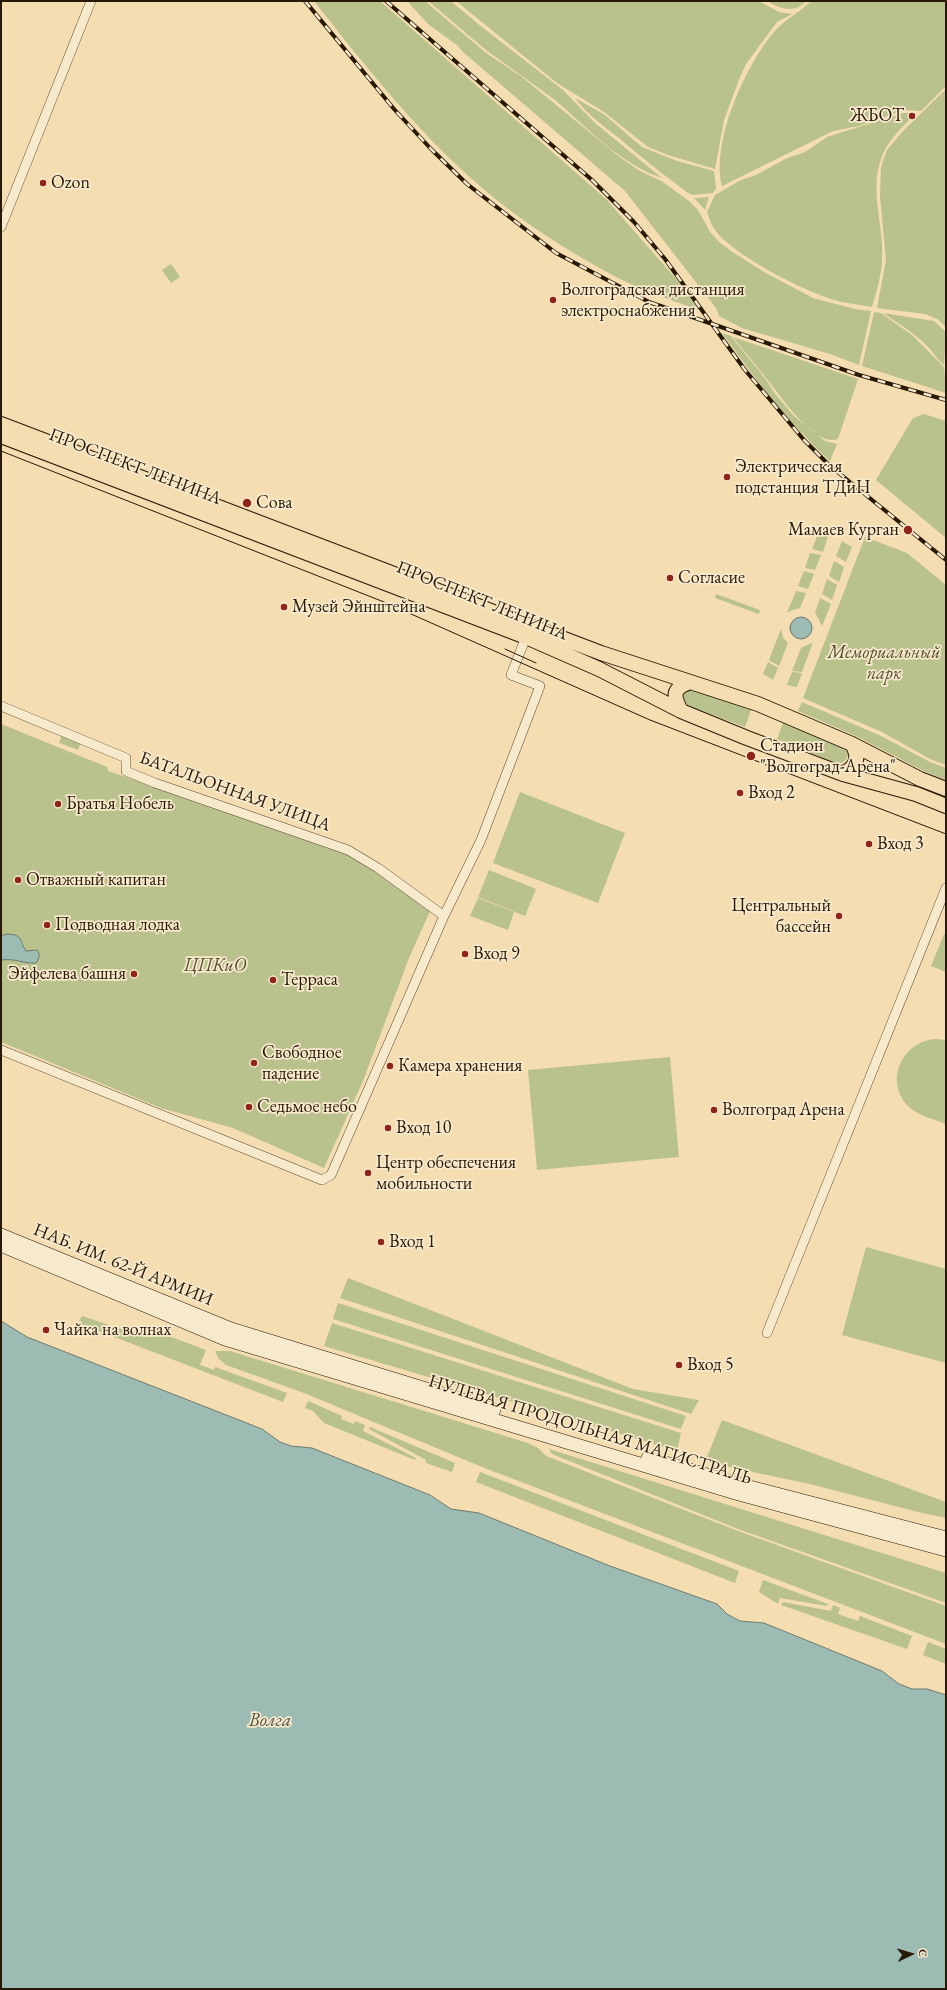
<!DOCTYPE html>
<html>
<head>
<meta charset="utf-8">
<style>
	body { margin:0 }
	#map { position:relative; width:947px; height:1990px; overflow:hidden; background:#f3ddb1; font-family:"EB Garamond",serif }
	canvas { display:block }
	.frame { position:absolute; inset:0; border:2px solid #281907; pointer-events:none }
	.north { position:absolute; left:891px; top:1934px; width:40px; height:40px; -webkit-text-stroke:3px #f7e9cc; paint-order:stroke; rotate:85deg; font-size:11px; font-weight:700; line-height:16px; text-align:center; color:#281907 }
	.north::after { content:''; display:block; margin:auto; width:14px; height:18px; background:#281907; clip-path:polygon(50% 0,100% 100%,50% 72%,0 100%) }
</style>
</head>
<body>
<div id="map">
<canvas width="947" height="1990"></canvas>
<div class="frame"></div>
<div class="north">С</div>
</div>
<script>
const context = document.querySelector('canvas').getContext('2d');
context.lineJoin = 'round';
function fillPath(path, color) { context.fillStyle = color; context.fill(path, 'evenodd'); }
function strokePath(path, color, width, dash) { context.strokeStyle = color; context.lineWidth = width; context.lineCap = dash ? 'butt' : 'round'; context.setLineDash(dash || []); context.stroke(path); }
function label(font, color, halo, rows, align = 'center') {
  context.font = font + ' "EB Garamond",serif'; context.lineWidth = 3.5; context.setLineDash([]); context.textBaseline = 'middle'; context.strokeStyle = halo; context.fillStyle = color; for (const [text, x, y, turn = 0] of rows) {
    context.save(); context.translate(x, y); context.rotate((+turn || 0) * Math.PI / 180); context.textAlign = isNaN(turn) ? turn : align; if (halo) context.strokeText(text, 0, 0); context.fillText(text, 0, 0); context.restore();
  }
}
const green = new Path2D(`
	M314,1H380L606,199L677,280L699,310C668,299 635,288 607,272C576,255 543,235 515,214C436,156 374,77 314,1Z
	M407,1H425L486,53L522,77L621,158L640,171L663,182L689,201L698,210L710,232L719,242L731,251L764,272L813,298L855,309L871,311L859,365L830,354L742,328L719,316L716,308L625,191L463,52L458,46L428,24Z
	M428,1H451L478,24L563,90L595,123L662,178C620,164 588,128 555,100C532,83 509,67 486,50C466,34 448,17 428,1Z
	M456,1H759L779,12L792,14L777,22L746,64L740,77L724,120L715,169L668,155L648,147L604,112L557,83Z
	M767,1H806C795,14 780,9 767,1Z
	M811,1H946V86L921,111L904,110L859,126L833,131L722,186C711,142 745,66 774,32C784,20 799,13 811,1Z
	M946,89V327L937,319L925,314L877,308L886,260L880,196L881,168L884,158L887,150L904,130Z
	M575,98L605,115L642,147L677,161L714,171L716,189L713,193L693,195L688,193C665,176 642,158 620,139C604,126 587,115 575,98Z
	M903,113H916C903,127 887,140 881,159C869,192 885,228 882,262C881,277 876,293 872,307C862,305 852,304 842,302C810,295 729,254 713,227C710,222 709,217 707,212L715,195L741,180L756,175L787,158L805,152L827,137Z
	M709,197L705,210L694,198Z
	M171,264L180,277L171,283L162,270Z
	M874,312L881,313L912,335L944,367L946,393L862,366Z
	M883,313L934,321L946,332L944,365C937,360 935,354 929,348C917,335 899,324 883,313Z
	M722,333L731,336L767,381L776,395L794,416L825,441L837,444L830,461C787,421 756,380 722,333Z
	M733,337L858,379L838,439C814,448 779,393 766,378C755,364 744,351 733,337Z
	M924,414L946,421V538L876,480L913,418Z
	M818,534L828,536L823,552L812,549Z
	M865,537L907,553L946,585V765L930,759L882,732L803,698Z
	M842,541L852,547L846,562L836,556Z
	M810,553L821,555L815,570L805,568Z
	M834,561L844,567L839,582L829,576Z
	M804,571L814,574L808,589L798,586Z
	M827,579L837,585L832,600L822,594Z
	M796,591L806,593L800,608L790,611L787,613Z
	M716,594L760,610L759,614L715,598Z
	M820,598L831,604L822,626L815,612Z
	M781,629L783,638L788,643L779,666L769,660Z
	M813,642L802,672L792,671L801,648Z
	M768,662L778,668L773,680L763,674Z
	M792,672L802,673L797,687L787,685Z
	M691,688L751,710L745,727L683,704L681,699L683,692Z
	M802,702L879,735L930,762L946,768V780L926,772L856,736L798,711Z
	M783,723L844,746L848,755C846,761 844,762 838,764L777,739Z
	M1,724L107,767L108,771L344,850L431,909L409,958L363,1081L324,1168L233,1128L161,1108L1,1042Z
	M62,735L81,742L78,750L59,743Z
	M520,792L625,833L598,903L493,863Z
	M489,870L536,889L525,916L478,897Z
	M478,898L514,912L508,930L470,916Z
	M944,934L946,935V972L931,966Z
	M934,1039L946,1040V1124C934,1119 919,1116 909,1107C884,1082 901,1043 934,1039Z
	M670,1057L679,1157L537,1170L528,1070Z
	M866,1247L946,1269V1363L842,1335Z
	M348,1278L633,1389L699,1400L691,1414L340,1298Z
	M338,1303L686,1416L681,1429L333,1319Z
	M82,1316L146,1337L166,1335L206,1350L200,1365L214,1370L215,1367L287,1393L283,1402L78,1323Z
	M332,1323L681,1433L677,1451L324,1346Z
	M215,1351H230L528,1443L538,1448L546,1456L738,1531L946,1606V1644L482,1467L304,1393L226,1365L219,1359Z
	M308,1401L342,1416L341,1419L354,1424L355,1421L365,1425L363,1431L416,1458L415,1460L324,1423L313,1411L305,1408Z
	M722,1420L946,1502V1518L918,1512L810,1484L705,1462Z
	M370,1427L455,1463L452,1472L426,1463V1460L369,1429Z
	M549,1449L946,1573V1603L738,1529L552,1454Z
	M480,1472L739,1571L735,1583L476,1482Z
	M763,1580L828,1604L827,1606L780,1598L778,1604L759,1592Z
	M783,1602L831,1611L833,1605L840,1608L838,1614L858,1621L860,1616L912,1636L907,1649L781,1605Z
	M928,1642L946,1649V1664L923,1655Z`);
const water = new Path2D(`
	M790 628a11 11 0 1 1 22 0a11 11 0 1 1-22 0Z
	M8,934C24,935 19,941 26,951L37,950C41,954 39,959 36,963C23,964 16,958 1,960V936Z
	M1,1321L27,1337L262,1429L280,1442L291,1446L312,1448L430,1495L451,1509L479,1513L610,1566L717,1604L727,1614L740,1621L764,1623L882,1671L899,1684L912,1689H927L946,1695V1989H1Z`);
const street = new Path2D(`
	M1,227L91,1
	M1,706L126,758V771L155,783L348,850L378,868L444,916
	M1,1050L322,1180L331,1175L444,916L481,840L540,686L511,675L526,637
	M767,1333L946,888`);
const secondary = new Path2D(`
	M1,1235L231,1329L494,1410
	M1,1245L225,1339L739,1494L946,1550
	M648,1458L738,1484L946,1538`);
const primary = new Path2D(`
	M1,424L601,653L758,704L852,744L920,779L946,789
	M1,436L526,637L599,669L681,711L747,738L843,774L916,794L946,806
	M681,711C673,695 672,689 690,682
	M843,774C857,766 860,758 852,744`);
const tram = new Path2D(`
	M1,451L384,602L650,720L946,834
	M505,649L536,663`);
const rail = new Path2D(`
	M305,1L394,109L431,149L467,184L556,253L649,302L859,375L946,400
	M386,1L592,180L634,222L665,259L745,370L804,440L829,465L946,560`);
const markers = [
	[912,116,4,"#8f2418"],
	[43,183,4,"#8f2418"],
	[553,300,4,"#8f2418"],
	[727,477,4,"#8f2418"],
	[247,503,5,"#8f2418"],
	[908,530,5,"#8f2418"],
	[670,578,4,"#8f2418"],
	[284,607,4,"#8f2418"],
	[751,756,5,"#8f2418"],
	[740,793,4,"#8f2418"],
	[58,804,4,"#8f2418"],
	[869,844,4,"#8f2418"],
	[18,880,4,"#8f2418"],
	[839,916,4,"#8f2418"],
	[47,925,4,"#8f2418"],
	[465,954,4,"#8f2418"],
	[134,974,4,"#8f2418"],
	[273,980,4,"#8f2418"],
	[254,1063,4,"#8f2418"],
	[390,1066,4,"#8f2418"],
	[249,1107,4,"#8f2418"],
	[714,1110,4,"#8f2418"],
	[388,1128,4,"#8f2418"],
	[368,1173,4,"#8f2418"],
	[381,1242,4,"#8f2418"],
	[46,1330,4,"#8f2418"],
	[679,1365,4,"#8f2418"]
];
const poiNames = [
	["ЖБОТ",904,116,"right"],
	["Ozon",51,183],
	["Волгоградская дистанция",561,290],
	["электроснабжения",561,311],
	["Электрическая",735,467],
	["подстанция ТДиН",735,488],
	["Сова",256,503],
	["Мамаев Курган",899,530,"right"],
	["Согласие",678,578],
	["Музей Эйнштейна",292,607],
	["Стадион",760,746],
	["\"Волгоград-Арена\"",760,767],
	["Вход 2",748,793],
	["Братья Нобель",66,804],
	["Вход 3",877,844],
	["Отважный капитан",26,880],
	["Центральный",831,906,"right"],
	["бассейн",831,927,"right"],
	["Подводная лодка",55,925],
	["Вход 9",473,954],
	["Эйфелева башня",126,974,"right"],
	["Терраса",281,980],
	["Свободное",262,1053],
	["падение",262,1074],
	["Камера хранения",398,1066],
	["Седьмое небо",257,1107],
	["Волгоград Арена",722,1110],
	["Вход 10",396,1128],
	["Центр обеспечения",376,1163],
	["мобильности",376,1184],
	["Вход 1",389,1242],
	["Чайка на волнах",54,1330],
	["Вход 5",687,1365]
];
const streetNames = [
	["ПРОСПЕКТ ЛЕНИНА",135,467,21],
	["ПРОСПЕКТ ЛЕНИНА",482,601,22],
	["БАТАЛЬОННАЯ УЛИЦА",235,792,20],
	["НАБ. ИМ. 62-Й АРМИИ",123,1265,22],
	["НУЛЕВАЯ ПРОДОЛЬНАЯ МАГИСТРАЛЬ",590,1430,17]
];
const parkNames = [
	["Мемориальный",884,653],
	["парк",884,674],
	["ЦПКиО",215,966]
];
const waterNames = [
	["Волга",270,1721]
];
fillPath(green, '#b9c18d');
fillPath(water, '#9cbbb2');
strokePath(water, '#6e7a6e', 1);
strokePath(street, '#5b4a32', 10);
strokePath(secondary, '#281907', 14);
strokePath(primary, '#281907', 16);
strokePath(street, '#f7e9cc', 9);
strokePath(secondary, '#f7e9cc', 13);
strokePath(primary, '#f3ddb1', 14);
strokePath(tram, '#281907', 1);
strokePath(rail, '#281907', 4);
strokePath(rail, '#f7e9cc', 2.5, [8]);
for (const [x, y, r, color] of markers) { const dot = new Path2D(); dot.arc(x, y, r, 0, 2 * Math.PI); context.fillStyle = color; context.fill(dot); strokePath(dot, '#f7e9cc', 1.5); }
label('18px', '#281907', '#f7e9cc', poiNames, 'left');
label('18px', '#281907', '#f7e9cc', streetNames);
label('italic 18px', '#544b2f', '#f7e9cc', parkNames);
label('italic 19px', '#515243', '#f7e9cc', waterNames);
</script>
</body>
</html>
